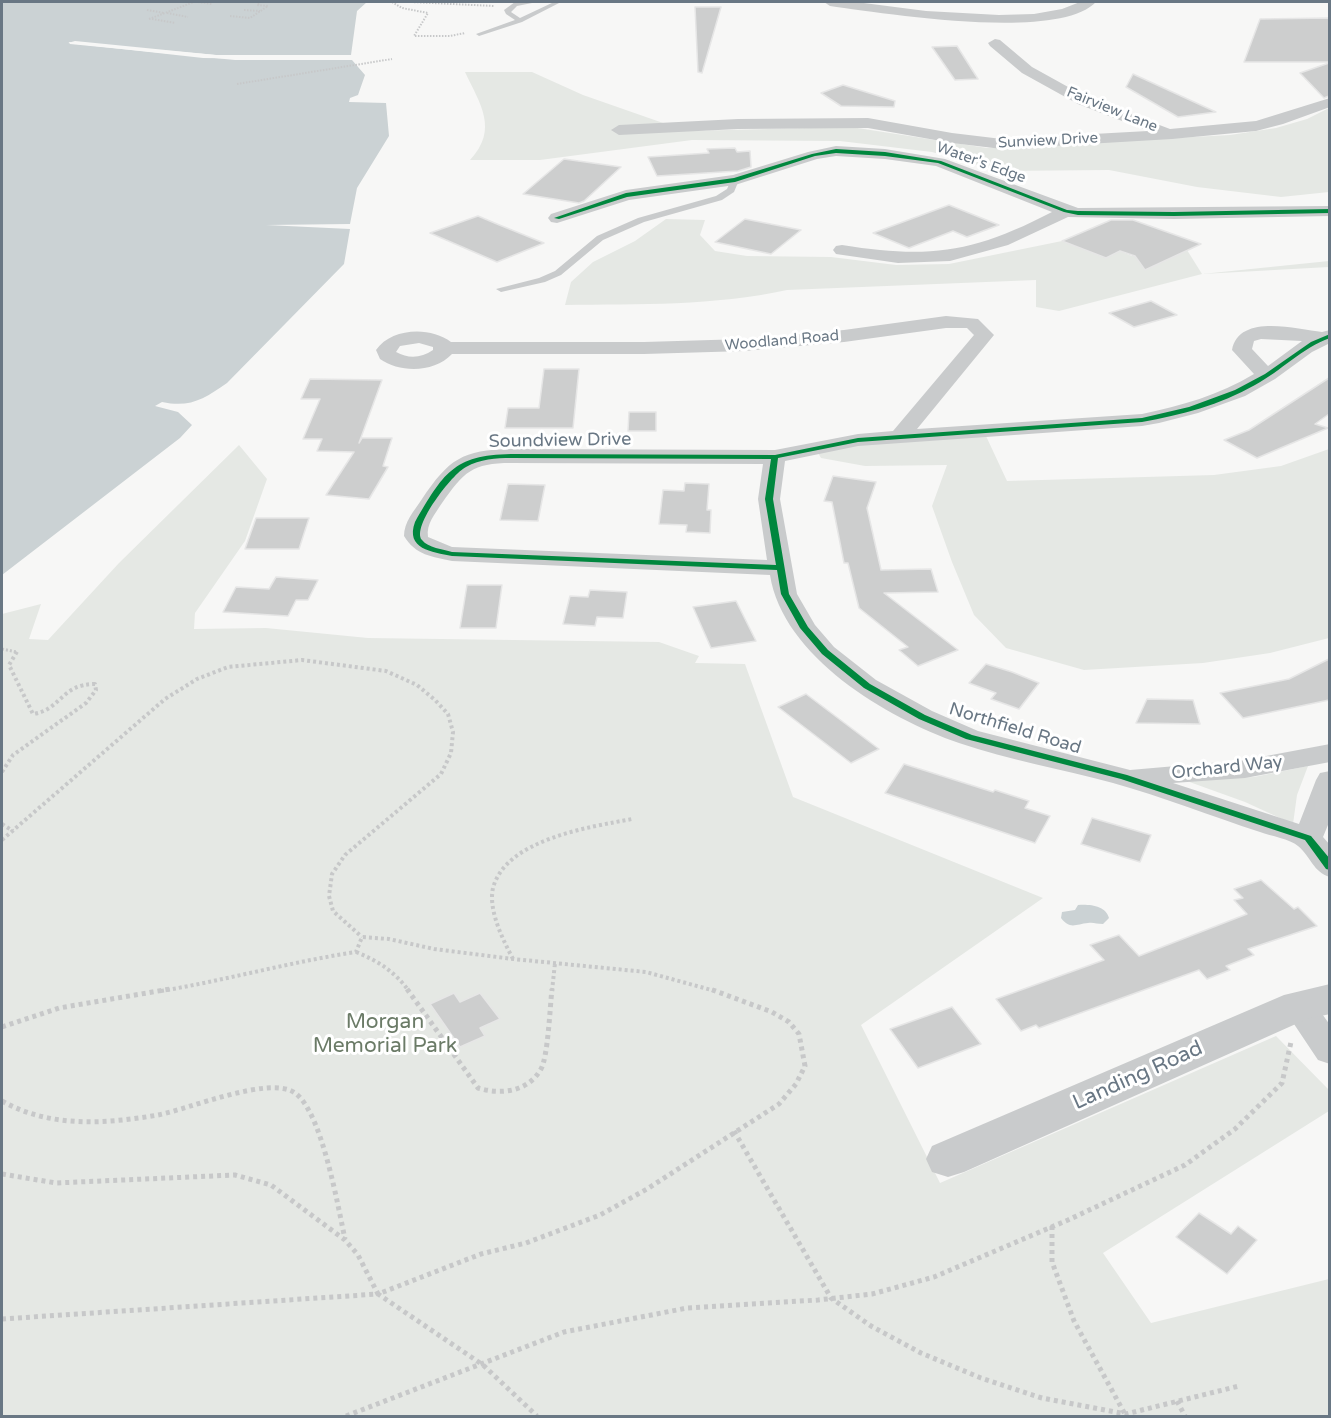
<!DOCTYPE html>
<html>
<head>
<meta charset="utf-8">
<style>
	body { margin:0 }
	#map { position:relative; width:1331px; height:1418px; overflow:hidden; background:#f7f7f6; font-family:"Varela Round",sans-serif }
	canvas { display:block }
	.frame { position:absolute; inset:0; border:3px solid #697784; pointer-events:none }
</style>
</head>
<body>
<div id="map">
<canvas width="1331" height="1418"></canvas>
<div class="frame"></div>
</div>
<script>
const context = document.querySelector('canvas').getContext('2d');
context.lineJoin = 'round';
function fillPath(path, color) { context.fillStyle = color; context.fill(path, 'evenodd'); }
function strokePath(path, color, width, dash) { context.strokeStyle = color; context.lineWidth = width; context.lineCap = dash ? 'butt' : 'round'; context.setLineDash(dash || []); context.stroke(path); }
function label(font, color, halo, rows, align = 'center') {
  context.font = font + ' "Varela Round",sans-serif'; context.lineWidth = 6; context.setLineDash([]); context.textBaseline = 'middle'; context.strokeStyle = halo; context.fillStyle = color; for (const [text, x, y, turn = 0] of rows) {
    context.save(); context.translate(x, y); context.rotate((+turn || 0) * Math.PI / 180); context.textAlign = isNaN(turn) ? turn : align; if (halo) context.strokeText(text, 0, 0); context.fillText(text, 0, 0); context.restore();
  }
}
const green = new Path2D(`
	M465,72H532L583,95L686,131L851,127L987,148L1230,135L1276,128L1307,119L1329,108V192L1281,197L1197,187L1109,170L999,171L932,152L840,141L692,140L540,160H470C499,129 480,104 465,72Z
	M666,219L705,220L700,235L715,251L747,256L831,257L896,265L949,264L1062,241L1106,258L1120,251L1132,256L1146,249L1171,258L1187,250L1202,274L1329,261V267L1202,274L1059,311L1036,307V280L787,290C714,306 639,304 565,305L571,282L593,262L635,241Z
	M986,436L1007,481L1214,475L1281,466L1329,449V638L1270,653L1203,663L1084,670L1006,648L974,615L952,562L932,506L947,465L865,466L821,458L817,451L839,446Z
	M239,445L267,479L245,541L195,613L194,629L266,628L368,638L659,642L699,656L695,663L745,664L793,797L1043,898L861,1025L940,1183L1276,1036L1329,1090V1111L1103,1253L1151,1323L1329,1279V1416H2V614L41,604L29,639L48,640L119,563Z
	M1308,766L1297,795L1293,824L1245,802L1184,780L1254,777Z`);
const water = new Path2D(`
	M2,2H367L357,11L351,55H216L69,42L70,44L235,60H352L365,75L358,95L350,98L349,102L386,103L389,136L357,188L350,224L266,225L350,229L344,264L227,383C204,399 190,408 162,402L155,406L178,412L192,425L180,438L2,575Z
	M1078,905C1090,904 1106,906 1109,918L1103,924C1097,924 1093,922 1088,923C1076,924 1070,930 1061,918L1062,912L1075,910Z`);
const pier = new Path2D(`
	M75,41L216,55H354L353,57L356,60L203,58L68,43Z`);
const building = new Path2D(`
	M695,7H721L702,73L698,72Z
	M1329,18V62H1244L1260,19Z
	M957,46L978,79L955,80L932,47Z
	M1329,63V96L1324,98L1300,73Z
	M1133,74L1216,112L1178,117L1126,87Z
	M843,85L895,101L894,107L841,106L821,93Z
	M735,148L737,152L750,151L751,167L738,171L657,176L648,157L709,153L707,149Z
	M564,159L621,167L584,201L579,203L523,194Z
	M949,205L999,225L967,237L953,231L909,248L873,233Z
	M478,216L497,224L544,243L497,262L430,233Z
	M745,219L801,230L771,254L715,242Z
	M1111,220H1133L1201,244L1145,270L1135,256L1120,251L1106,258L1062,241Z
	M1151,301L1177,315L1134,327L1109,313Z
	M544,369H579L573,428H505L508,408H539Z
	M1329,378V414L1315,424L1328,428L1257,458L1224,440L1249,430Z
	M310,379L382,380L359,443L362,438H392L383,466L388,467L369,499L326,495L354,452L317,451L322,439H303L320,399H301Z
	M629,412H656V431H628Z
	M833,476L876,482L867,508L881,570L931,569L938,592L884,593L958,650L918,666L899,650L908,647L859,608L848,563H844L832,502L824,501Z
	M685,483L709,484L707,510H711L710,533L686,532L687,525L659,524L663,490L684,491Z
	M508,484L545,485L538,521L500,520Z
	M256,518H309L299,549H245Z
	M276,577L318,580L308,600H296L288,616L223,612L236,587L269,589Z
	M467,585H502L496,628H460Z
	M590,590L627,592L623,618L597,617L595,626L563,624L570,596L588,597Z
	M736,601L756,641L711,648L693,607Z
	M1329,659V700L1243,718L1220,693L1289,679Z
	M986,664L1012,672L1039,683L1019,709L991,699L996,693L969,683Z
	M806,694L879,749L851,763L778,707Z
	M1147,699L1193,700L1200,724L1136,723Z
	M904,764L993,792L995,790L1029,801L1025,808L1050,816L1035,843L885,793Z
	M1092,818L1151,835L1140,862L1081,844Z
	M1261,880L1294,909L1298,907L1317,926L1248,949L1254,955L1226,966L1230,970L1207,979L1199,970L1039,1028L1036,1025L1021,1031L996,999L1104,960L1090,945L1119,935L1139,956L1247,914L1234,900L1243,898L1234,889Z
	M454,993L460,1002L480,993L500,1019L480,1028L485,1036L460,1047L430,1004Z
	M952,1007L981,1044L918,1068L890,1029Z
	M1199,1213L1231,1234L1238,1226L1257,1240L1227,1274L1176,1237Z`);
const pathFar3 = new Path2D(`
	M198,2L212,4
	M392,2L402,8L428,13L414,36H450L465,33
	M411,2L494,6
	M147,10L164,13
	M244,10L260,11
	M167,13L188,17
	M230,16L250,18L268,6L257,5L261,2
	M149,19L194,2
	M152,19L175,23
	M237,84L392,59`);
const pathFar2 = new Path2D(`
	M2,649L17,652`);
const pathFar1 = new Path2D(`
	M2,772L13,755L86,703L96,690L95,684C61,684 61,710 33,714L9,665L18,650
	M2,824L13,831
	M2,840L165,699L197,679L228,667L302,660L386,671L417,685L435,700L448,714L453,732L451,753L441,774L345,855L332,874L329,896L333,911L362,937
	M356,952C378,961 394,971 409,991
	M513,959C503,940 488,910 493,888C506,839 590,827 632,819
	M161,991C227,980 290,962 356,952L362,937L389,939L434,949L513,959L646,972L715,991
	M552,991L555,963`);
const path = new Path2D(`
	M407,989L478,1088C501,1095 528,1092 541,1069C548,1057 550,1006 552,989
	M2,1027L59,1008L170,989
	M2,1101C50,1128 105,1124 158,1115C189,1109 270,1075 295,1093C322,1112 338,1207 345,1239
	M734,1131L831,1298L871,1326L921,1353L981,1378L1042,1398L1126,1414L1239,1386
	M2,1174L56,1183L235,1175L271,1185L345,1240L358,1255L378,1294L481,1254L526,1243L600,1215L647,1189L779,1104L796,1084L805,1066L799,1034L789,1022L772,1012L710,989
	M1052,1226V1262L1074,1321L1126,1416
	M2,1319L378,1294L483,1365L537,1416
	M1177,1401L1185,1416
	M346,1416L564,1332L687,1308L818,1300L872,1294L934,1277L1068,1220L1185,1165L1235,1129L1282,1083L1291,1042`);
const service = new Path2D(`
	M537,2L517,6L511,12L520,18L554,2H561L522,22L479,36L476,34L515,20L506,14L504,10L515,2Z
	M732,178L739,180L734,192L722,200L644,222L603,240L561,275L545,282L501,292L496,289L539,278L555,271L597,236L638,218L716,196L727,189Z`);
const minor = new Path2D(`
	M824,2H856L926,11L999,15L1034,14L1062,9L1080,2H1096C1058,42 883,13 830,6Z
	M995,39L1000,40L1032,67L1088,98L1170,129L1256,121L1330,98V107L1283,124L1256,131L1172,139L1002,149L952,143L868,128L738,129L619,135L611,130L619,125L738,119L868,118L952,133L1002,139L1148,131L1078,104L1022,73L990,46L988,43Z
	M836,146L885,149L945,159L1078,208L1330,206V216L1174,219L1068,217L1008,245L950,261L898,263L836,254L833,250L836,246L842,245C929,259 973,253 1052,212L936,166L885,159L836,156L817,159L735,185L629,200L557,223L551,222L548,218L551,214L626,190L733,175L808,152Z
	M946,316L978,319L994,335L917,429L1142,414C1181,406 1219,395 1254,374L1232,350C1239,313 1296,329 1322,332L1330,330V343L1312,352L1275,379L1245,396L1198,413L1159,423L1142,426L858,446L785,461L780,499L797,594L815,625L834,647L876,680L932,711L978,731L1130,770L1245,760L1330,744V762L1245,778L1173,783L1299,824L1316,780L1320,773L1330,771V820L1323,837L1330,845V877C1313,872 1311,857 1298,846C1290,839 1271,836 1260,832C1211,816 1163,797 1113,783C1062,769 1009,760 959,743C887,718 783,657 770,575L452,561C433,557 415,555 404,536C404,522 414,511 422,499C449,459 462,450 511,449L775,450L858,434L893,431L974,335L967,328H946L844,342L745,351L644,354H452C434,373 400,373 380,359L376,350C391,328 430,326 451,342H644L745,339L844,330ZM1261,339L1302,341L1268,366L1252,349L1254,341ZM419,343L433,347V350C421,358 409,359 396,352L400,346ZM511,463L763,464L758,499L767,560L452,547L428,537C426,524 435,514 442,503C464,472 472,463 511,463Z
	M1298,994L1310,997L1330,1025V1064L1318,1060L1282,1006L1286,997Z`);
const tertiary = new Path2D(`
	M1330,984V1014L1307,1019L964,1172L948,1177L932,1172L926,1159L932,1146L1284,995Z`);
const cycleway = new Path2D(`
	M836,149L885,152L941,161L1067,210L1078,211L1174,212L1330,209V213L1174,216L1078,215L1064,212L938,163L885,156L836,153L815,156L735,182L627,197L559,219L554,218L626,193L734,178L812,154Z
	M1330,334V338C1302,348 1281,371 1255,385C1220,405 1181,415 1142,422L858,442L778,458L773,499L789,594L808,627L828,650L870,684L925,715L972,735L1127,775L1311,836L1330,859V870L1326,869L1305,840L1121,779L966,739L919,719L864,688L822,654L800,628L781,594L777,570L452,556C432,552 405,549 415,522C443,474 453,455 511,454L775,455L858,438L1142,418L1189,407L1235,390L1265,374L1311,342ZM511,458L771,459L765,499L776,565L452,552C443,549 428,548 422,540C411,527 453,473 466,467C480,459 496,458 511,458Z`);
const farStreetnames = [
	["Fairview Lane",1112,110,22],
	["Sunview Drive",1048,141,-3],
	["Water's Edge",981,163,20],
	["Woodland Road",782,341,-5]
];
const streetNames = [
	["Soundview Drive",560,441,-1],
	["Northfield Road",1015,729,17],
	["Orchard Way",1227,768,-6]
];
const nearParknames = [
	["Morgan",385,1022],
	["Memorial Park",385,1046]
];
const nearStreetnames = [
	["Landing Road",1138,1076,-24]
];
fillPath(green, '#e5e8e4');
fillPath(water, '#cbd2d4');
fillPath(pier, '#f7f7f6');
fillPath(building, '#cdcece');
strokePath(building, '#e6e6e6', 1.5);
strokePath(pathFar3, '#c7c8c9', 2, [1.5, 1.5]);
strokePath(pathFar2, '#c7c8c9', 3, [2, 2]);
strokePath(pathFar1, '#c7c8c9', 4, [3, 3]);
strokePath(path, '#c7c8c9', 5, [4, 4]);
fillPath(service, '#c9cbcc');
fillPath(minor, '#c9cbcc');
fillPath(tertiary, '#c9cbcc');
fillPath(cycleway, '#00873e');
label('15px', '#697784', '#fff', farStreetnames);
label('18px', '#697784', '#fff', streetNames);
label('21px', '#6b7b67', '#fff', nearParknames);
label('21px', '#697784', '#fff', nearStreetnames);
</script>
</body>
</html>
